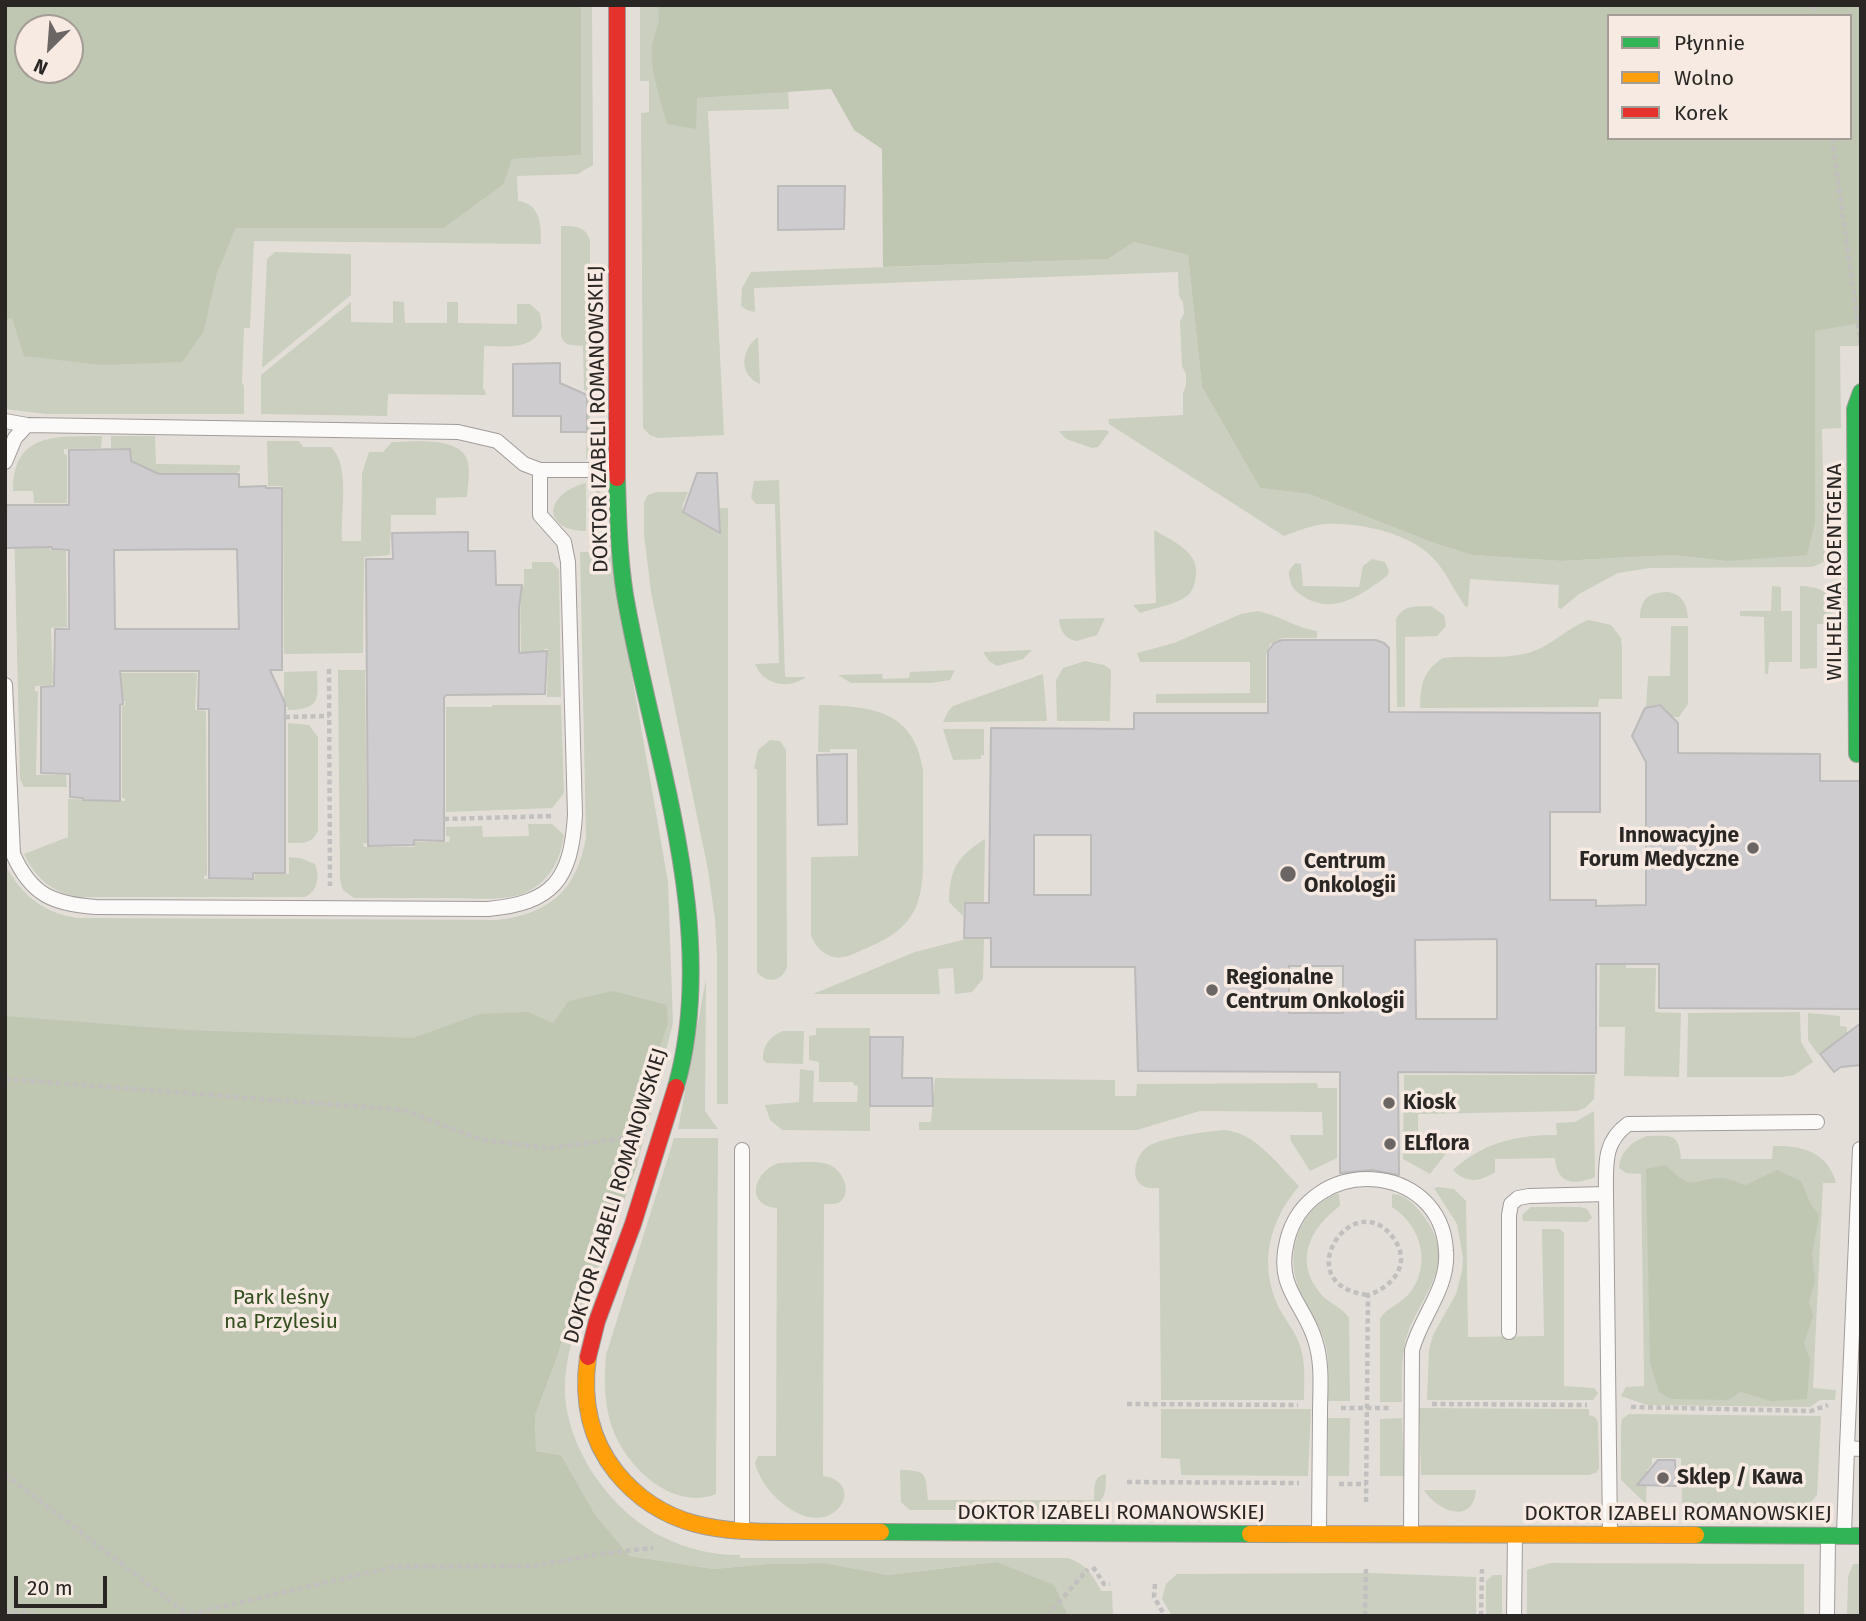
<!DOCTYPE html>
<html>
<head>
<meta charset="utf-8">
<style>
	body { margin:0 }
	#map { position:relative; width:1866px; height:1621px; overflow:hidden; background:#e4ded9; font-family:"Fira Sans",sans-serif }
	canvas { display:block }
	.frame { position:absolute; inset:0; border:7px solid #2a2623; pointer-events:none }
	.legend { position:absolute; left:1607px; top:14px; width:245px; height:126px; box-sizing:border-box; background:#f6eae2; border:2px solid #a49c96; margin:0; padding:9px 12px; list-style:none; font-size:21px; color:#2a2623 }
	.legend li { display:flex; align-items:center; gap:14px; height:35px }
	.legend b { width:35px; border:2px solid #a49c96 }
	.north { position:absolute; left:14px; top:14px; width:70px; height:70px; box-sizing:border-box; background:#f6eae2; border:2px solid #a49c96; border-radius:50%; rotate:205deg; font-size:19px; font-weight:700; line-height:28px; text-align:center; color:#2a2623 }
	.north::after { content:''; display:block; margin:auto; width:24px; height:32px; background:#6b6663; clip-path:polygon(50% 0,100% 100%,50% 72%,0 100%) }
	.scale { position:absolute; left:14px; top:1576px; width:93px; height:32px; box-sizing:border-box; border:4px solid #2a2623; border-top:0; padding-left:9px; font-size:21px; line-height:24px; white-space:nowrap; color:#2a2623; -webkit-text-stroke:5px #f6eae2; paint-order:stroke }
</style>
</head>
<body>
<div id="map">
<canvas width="1866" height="1621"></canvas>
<div class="frame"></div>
<ul class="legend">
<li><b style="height:9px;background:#30b455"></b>Płynnie</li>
<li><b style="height:9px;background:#ff9f0a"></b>Wolno</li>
<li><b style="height:9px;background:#e5322d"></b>Korek</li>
</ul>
<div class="north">N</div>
<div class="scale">20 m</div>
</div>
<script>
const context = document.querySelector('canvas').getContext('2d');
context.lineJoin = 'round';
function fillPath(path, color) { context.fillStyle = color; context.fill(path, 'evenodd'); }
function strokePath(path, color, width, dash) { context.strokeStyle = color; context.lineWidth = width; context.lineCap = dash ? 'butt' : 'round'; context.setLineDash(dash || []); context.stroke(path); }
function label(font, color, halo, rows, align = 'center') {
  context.font = font + ' "Fira Sans",sans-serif'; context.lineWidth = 7; context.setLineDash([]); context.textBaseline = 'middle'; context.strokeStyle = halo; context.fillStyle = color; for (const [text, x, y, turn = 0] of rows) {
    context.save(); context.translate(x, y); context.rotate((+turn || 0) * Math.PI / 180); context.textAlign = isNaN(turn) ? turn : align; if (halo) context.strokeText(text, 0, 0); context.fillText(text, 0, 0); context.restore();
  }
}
const green = new Path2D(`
	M581,5H592L593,165L578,174L517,176L518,201C541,204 541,225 541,244L254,241L250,328H244L242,384L244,385V414H46L5,409V320L12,318L204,331L217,274L236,228H444L503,185L511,159L581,155Z
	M640,5H657L661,17L652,49L696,98L788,91L789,109L708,111L724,435L658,438L650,435L643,428L641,113L649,112V81H640Z
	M561,226C575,226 586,226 590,241V458L586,459L588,391L584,390L583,346C574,345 564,347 561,336Z
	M1134,242L1188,255L1202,387L1260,488L1309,494L1431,542L1472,555L1561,561L1672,555L1726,561L1815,330L1861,323V346H1840L1841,428L1822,429L1824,520H1842C1842,541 1833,562 1811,567L1650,568L1618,573L1579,594L1561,609L1558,607L1559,585L1470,579L1468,607L1465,606C1453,589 1446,571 1432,557C1409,533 1358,522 1326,524C1312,525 1297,531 1284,536L1109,424L1108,419L1183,415V393L1186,385V374L1182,366L1180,321L1184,314L1183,302L1179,296L1178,272L754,288L755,312L747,310L741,306L742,288L751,272L1108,259Z
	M275,252L351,254V295L262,368L267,259Z
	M393,301L404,302L405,323H447V302H458V323L517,324V304H530L540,313L542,327C532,351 506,346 484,346L483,389L485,390L486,395L388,394L387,416L261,414V375L351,302V322L393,323Z
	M758,337L760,384C738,375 741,349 758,337Z
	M1106,430L1109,432L1098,447L1092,448L1066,439L1059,431Z
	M102,436L101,448L64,449V454L67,455V503H34L33,491H13C13,431 57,437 102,436Z
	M111,436H155L156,464L240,465V470L237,473L157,474L155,472L129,497L128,450L130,448H111Z
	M267,441H299L303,447H331C351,466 340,515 342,541H361L362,473L369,452H383L392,442C413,442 463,435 468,463C470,474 468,486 467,497L436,498V515H391L390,555L364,557L363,653L284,654L283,486H268Z
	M779,480L785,677H806C789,690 763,685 755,664L779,663L775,504H756L751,498L754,481Z
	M586,483V531C542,531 543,494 586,483Z
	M596,487L600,492L668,882L673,1023L637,1165L635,1148L656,1078L657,1056L668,1024L597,1057L5,1024V864C20,894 44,914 78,918L497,920C550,914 577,890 586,837L580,552H594L595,559H603L598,506H596Z
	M657,492H688L682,507L683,512L710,528L718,526L720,521V508H728V1104H717V956L715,919L708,870L651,592L644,534V502L648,495Z
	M14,524L50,545V550L66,551L67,627L51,628L53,683L51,685L35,686V691H38L36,775H66L67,787H24L20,779Z
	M1154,530C1174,542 1203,553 1195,581C1194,586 1192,592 1187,596C1175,605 1154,608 1140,613L1133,605L1156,603Z
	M1372,559L1385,562L1389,571L1387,576C1361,595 1333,617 1301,595C1292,589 1289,582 1289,571L1295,563L1301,564L1303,586L1359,587L1363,566Z
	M532,562H552L559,570L561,697H547L548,649H544V652H521L520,587L524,586V569H532Z
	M1772,586L1781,587V611H1792V662H1769L1768,674H1765L1764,617L1740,616V611H1771Z
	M1800,586C1827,586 1837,600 1843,624H1817V668L1800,669Z
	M1669,592C1683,595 1687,605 1688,618H1640C1640,598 1650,592 1669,592Z
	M1431,606L1444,615L1446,626L1437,636L1405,637V707H1397L1396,619C1404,604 1416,607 1431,606Z
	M1258,611C1279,615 1296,628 1317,631V638H1282L1270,644L1266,655V703H1156V694L1250,693V662H1140L1137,653L1174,643L1241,614Z
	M1105,618L1097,635L1077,641C1065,639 1060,631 1059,619Z
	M1589,620L1611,625L1621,638L1622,648V699H1599L1598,707L1420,708C1421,684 1422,672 1443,658C1472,654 1502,661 1531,652C1553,645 1568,627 1589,620Z
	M1671,626H1688V704L1679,717H1669L1666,709L1658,704L1646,707L1648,676H1670Z
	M1032,650L1023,659L997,666L989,661L983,652Z
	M1085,661L1104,665L1111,670L1110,721H1057L1056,680L1063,668Z
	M365,670L367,843H363L364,847H415V842H449L450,837L446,836V827L482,826L483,837L529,836L528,824H552L564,835C561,858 550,881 527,892C505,902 476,898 452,898C420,898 387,898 354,898L343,890L340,880L338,670Z
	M955,670L950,680L931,683H851L838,675L882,674L883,679L909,678L910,672Z
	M317,671C318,700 321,709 288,710V707H284V672Z
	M117,673H197L195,710L206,711L207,875L204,876V879L254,880L255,874H289V857L300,858L315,864C320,877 318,891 305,897H80C54,894 35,878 24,854L68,837V799L125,801V798H122V706L125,705V701H120Z
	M1043,674L1047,721L943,722L949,710L953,706Z
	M492,705H561L564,793L552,808L446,812V707H492Z
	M819,705C871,706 914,710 923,770C923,796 923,821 923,847C924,897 920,926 869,947C861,950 853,955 844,957C829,960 816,949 811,935V857L858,856L857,749H830V752H818Z
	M288,723L309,725L318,737V830C313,845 301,843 288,843Z
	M943,729H984V755H981V759L953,760Z
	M770,740L780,741L786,750L787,967C782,982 767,984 757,972V769H754L758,750Z
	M985,839L984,902H964L963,916L949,902C950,868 957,857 985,839Z
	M966,939H984L983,979L972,992L955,994L953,968L938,969L940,994H813L915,952Z
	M1600,941L1626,942V968H1656L1655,1012L1681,1013L1679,1077L1624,1076L1625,1027H1599Z
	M706,979L705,1111L718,1129H678Z
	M1800,1012L1801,1042L1813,1062L1794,1075L1783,1077H1687L1688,1013Z
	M1808,1013L1840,1016V1026L1847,1027V1039L1828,1047L1818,1054L1808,1040Z
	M816,1028H870V1131L782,1130L770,1120L765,1105L799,1102L800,1069L814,1071L813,1102H857L858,1086L854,1085L853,1082H819V1062L809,1060V1036L816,1035Z
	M783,1031H804L803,1064L767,1063L763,1060C762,1046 770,1036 783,1031Z
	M1404,1075H1595L1594,1099L1585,1108L1577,1111L1418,1114V1134H1441L1451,1141V1147L1430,1174L1403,1159Z
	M935,1078L1115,1080V1096H1136L1137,1084L1317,1083L1318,1088H1337V1158L1310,1171L1291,1141L1290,1135H1323L1322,1112L1200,1111L1137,1130H919V1122H931Z
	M1594,1111L1595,1177C1574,1186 1557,1184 1555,1158L1495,1159V1172L1492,1174C1478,1182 1465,1183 1453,1170C1484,1142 1517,1135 1557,1135L1556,1123L1575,1122Z
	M1225,1130C1256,1133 1278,1165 1299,1186C1269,1221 1258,1265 1279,1308C1286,1321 1296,1332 1300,1346C1306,1363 1304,1382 1304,1400H1161L1159,1188C1155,1188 1148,1189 1143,1186C1128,1177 1137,1152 1150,1145C1171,1136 1202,1132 1225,1130Z
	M1647,1136C1670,1136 1679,1132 1681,1159H1772L1773,1146C1802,1145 1828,1152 1836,1183H1823L1813,1388L1836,1390L1835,1400H1820L1810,1407L1647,1405L1621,1396L1626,1387L1644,1386V1376L1641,1174L1626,1173L1619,1168C1620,1152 1632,1141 1647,1136Z
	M674,1138H718L716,1494C671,1512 623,1464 611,1424C604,1401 604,1379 606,1355Z
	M779,1163C794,1163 816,1159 830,1165C842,1170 853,1192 840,1202C836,1205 829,1204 824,1204L823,1476C845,1478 853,1499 833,1513C804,1532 761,1491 755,1463L758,1456H776L777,1208C744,1205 754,1171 779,1163Z
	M1439,1187L1454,1189L1466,1201L1468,1337L1544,1336L1542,1229H1560L1564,1233V1386L1594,1388L1598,1393L1593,1400H1427L1429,1350L1433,1335L1456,1294L1462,1271L1463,1257L1457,1224L1434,1188Z
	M1335,1194H1339L1340,1206C1311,1227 1293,1260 1320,1293C1328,1303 1342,1307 1349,1318L1350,1401H1328C1328,1382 1330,1360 1325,1342C1319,1322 1306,1307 1299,1289C1285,1252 1298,1211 1335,1194Z
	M1392,1194C1405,1194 1415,1205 1422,1214C1463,1266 1417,1295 1405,1343C1401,1362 1402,1382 1402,1402H1380V1319C1386,1308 1400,1304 1409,1294C1432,1266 1422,1226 1392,1207Z
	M1531,1207H1580L1587,1209L1592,1218L1587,1222L1523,1221L1522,1215Z
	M604,1255C587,1297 568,1337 565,1382C562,1443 609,1511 663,1537C687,1549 712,1555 740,1555V1558H1068C1085,1563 1094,1576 1101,1591H1112L1113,1616H998L996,1562L888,1575L825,1563L766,1564L714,1569L630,1556L596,1516L561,1455L536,1451L535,1416L555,1363L586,1269Z
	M1419,1408L1589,1409V1415L1595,1417L1598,1422L1599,1468L1596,1473L1589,1475H1421Z
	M1161,1409H1311L1308,1476L1181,1475L1180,1459L1161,1458Z
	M1629,1414L1821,1416L1817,1495L1806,1508L1682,1507L1681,1458H1652V1464L1647,1470L1646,1504L1621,1480V1425L1622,1419Z
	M1328,1418H1350L1349,1476H1328Z
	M1402,1418L1404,1476H1380V1419Z
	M900,1470C929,1470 925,1475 928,1500H1094C1095,1489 1092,1476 1106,1474C1106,1490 1106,1501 1090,1510H910L901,1502Z
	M1424,1490H1476C1473,1526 1437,1511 1424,1490Z
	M1550,1563L1804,1564V1616H1527V1570Z
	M1853,1564H1861V1616H1847L1848,1577Z
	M1371,1573L1476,1577V1616H1172L1162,1599L1166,1584L1177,1574Z
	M1493,1575H1502V1616H1486V1581Z`);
const forest = new Path2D(`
	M5,5H581V155L512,159L503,185L444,228H236L217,274L204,331L182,362L102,365L24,356L12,318L5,320ZM28,28H70V70H28Z
	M657,5H1861V323L1815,331V523L1807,555L1726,561L1672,555L1561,561L1472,555L1431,542L1309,494L1260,488L1202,387L1188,255L1134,242L1108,259L883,267L882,149L854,130L831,89L697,98L696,129L667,124C661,100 650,72 652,48C654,30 663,24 657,5ZM1609,16H1850V138H1609Z
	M613,991L667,1005L668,1024L657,1056L656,1078L635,1148L637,1165L604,1255L586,1269L555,1363L535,1416L536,1451L561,1455L596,1516L630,1556L714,1569L766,1564L825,1563L888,1575L996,1562L1054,1585L1068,1616H5V1016L185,1030L413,1038L480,1014L528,1012L553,1023L569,1001Z
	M1666,1165C1694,1195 1693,1177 1723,1178C1730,1179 1739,1183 1746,1185L1777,1170L1801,1181L1810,1203L1819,1215L1812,1255L1815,1281L1809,1301L1813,1316L1804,1343L1810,1360L1807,1399L1771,1401L1741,1392L1728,1400L1671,1399L1659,1392L1650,1363L1646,1169Z`);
const building = new Path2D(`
	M778,186H845L844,229L778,230Z
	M560,363V383L587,395V432H561V416H513V364Z
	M130,449L131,461L159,474H239V487L266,486V488H282V670H270L285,703V873H253V879L209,878V709H198L199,671H120L123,704L120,705V801L83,800V798L70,797V774L41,773V687L54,686L55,629H69V550L52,549V547L5,548V505H69V450ZM237,549L239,629H115L114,550Z
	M697,473H717L720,533L683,512Z
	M468,532V551H495L496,585H522L519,607V653L547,651L545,694L446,695L444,698V841L414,840V845L368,846L366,559H393L392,533Z
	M1282,640H1376L1384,643L1389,648V712L1600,713V812H1550V900H1596V906L1646,905V762L1632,736L1645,708L1660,705L1678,723V753L1820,754V781H1861V1009L1659,1008V964H1596V1073L1398,1072L1399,1175L1372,1170L1340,1173V1072L1138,1071L1135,967H991V938H964L965,903H989L991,728L1134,729V713H1268V651L1274,643ZM1034,835H1091V895H1034ZM1497,939V1019H1416L1415,940ZM1289,966H1343V1013H1289Z
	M847,754V824L818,825L817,755Z
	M1861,1023V1065L1841,1067L1834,1072L1820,1054Z
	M870,1037H903L902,1078H932L933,1106H870Z
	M1658,1460H1675L1676,1486L1637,1485Z`);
const path = new Path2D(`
	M1813,5L1815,16
	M1832,138L1861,345
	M329,669L330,886
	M285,717L329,716
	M444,819L553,816
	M5,1079L404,1110L482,1140L551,1148L623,1138
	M1127,1404L1298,1405
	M1432,1404L1587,1405
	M1631,1407L1811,1411L1828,1405
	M1341,1408H1392
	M5,1474L187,1614
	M1127,1482L1299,1483
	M1339,1484H1366
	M1366,1502L1368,1295C1390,1288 1411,1267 1396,1242C1357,1178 1283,1285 1368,1295
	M1093,1567L1104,1584H1110
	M1155,1584L1154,1597L1165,1616
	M5,1611L45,1616
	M182,1616L393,1567L533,1566L599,1554L653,1548
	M1047,1616L1088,1569
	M1365,1616L1366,1569
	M1481,1616L1482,1569`);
const lane = new Path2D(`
	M5,421L27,425L458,432L497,441L524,464L540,470H616
	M5,462L15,438L27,425
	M5,685L13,854C31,895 53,904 96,907L488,909C553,903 571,880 575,815L568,562L564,542L540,515V470
	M742,1150V1530
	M1509,1332V1215L1511,1204L1518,1198L1529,1196L1606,1194
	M1847,1448L1860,1149
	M1319,1531C1319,1492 1320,1453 1320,1414C1320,1390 1323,1364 1315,1340C1304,1303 1275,1288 1287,1241C1308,1154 1441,1160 1446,1251C1449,1288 1421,1316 1412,1350L1411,1533
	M1610,1535L1606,1194C1606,1165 1603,1142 1628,1124L1817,1122
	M1844,1535L1847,1448L1861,1449
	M1514,1616L1515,1536
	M1827,1616L1828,1537`);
const fast = new Path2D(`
	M617,478C618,517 619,557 625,595C652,752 721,928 676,1087
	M1857,754L1855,409L1861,392
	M881,1532L1250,1534
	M1696,1535L1861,1536`);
const slow = new Path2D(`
	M588,1357C582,1399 589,1438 616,1472C663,1530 722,1532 790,1532C821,1532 851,1532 881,1532
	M1250,1534L1696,1535`);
const jam = new Path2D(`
	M617,5V478
	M588,1357L597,1321L633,1224L676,1087`);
const markers = [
	[1753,848,7,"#6b6663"],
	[1288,874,9,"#6b6663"],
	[1212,990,7,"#6b6663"],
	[1389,1103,7,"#6b6663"],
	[1390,1144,7,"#6b6663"],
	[1663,1478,7,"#6b6663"]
];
const streetNames = [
	["DOKTOR IZABELI ROMANOWSKIEJ",599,419,-91],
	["WILHELMA ROENTGENA",1835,572,-90],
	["DOKTOR IZABELI ROMANOWSKIEJ",616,1196,-73],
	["DOKTOR IZABELI ROMANOWSKIEJ",1111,1513],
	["DOKTOR IZABELI ROMANOWSKIEJ",1678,1514]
];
const poiNames = [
	["Innowacyjne",1739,836,"right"],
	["Forum Medyczne",1739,860,"right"],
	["Centrum",1304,862],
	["Onkologii",1304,886],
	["Regionalne",1226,978],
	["Centrum Onkologii",1226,1002],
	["Kiosk",1403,1103],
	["ELflora",1404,1144],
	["Sklep / Kawa",1677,1478]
];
const parkNames = [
	["Park leśny",281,1298],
	["na Przylesiu",281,1322]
];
fillPath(green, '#cacfc0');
fillPath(forest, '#bfc7b3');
fillPath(building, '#cfccd0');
strokePath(building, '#bdbaba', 2);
strokePath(lane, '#a19c99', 16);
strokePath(fast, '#a19c99', 18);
strokePath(slow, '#a19c99', 18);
strokePath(jam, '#a19c99', 18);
strokePath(path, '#c2c0be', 4.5, [5, 3.5]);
strokePath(lane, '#fbfaf9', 14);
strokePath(fast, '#30b455', 16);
strokePath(slow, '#ff9f0a', 16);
strokePath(jam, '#e5322d', 16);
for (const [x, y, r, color] of markers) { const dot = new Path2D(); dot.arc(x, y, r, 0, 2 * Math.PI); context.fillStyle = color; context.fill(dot); strokePath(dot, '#f6eae2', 2.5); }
label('21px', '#2a2623', '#f6eae2', streetNames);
label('bold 21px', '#2a2623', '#f6eae2', poiNames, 'left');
label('21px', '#344f1f', '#f6eae2', parkNames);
</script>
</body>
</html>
